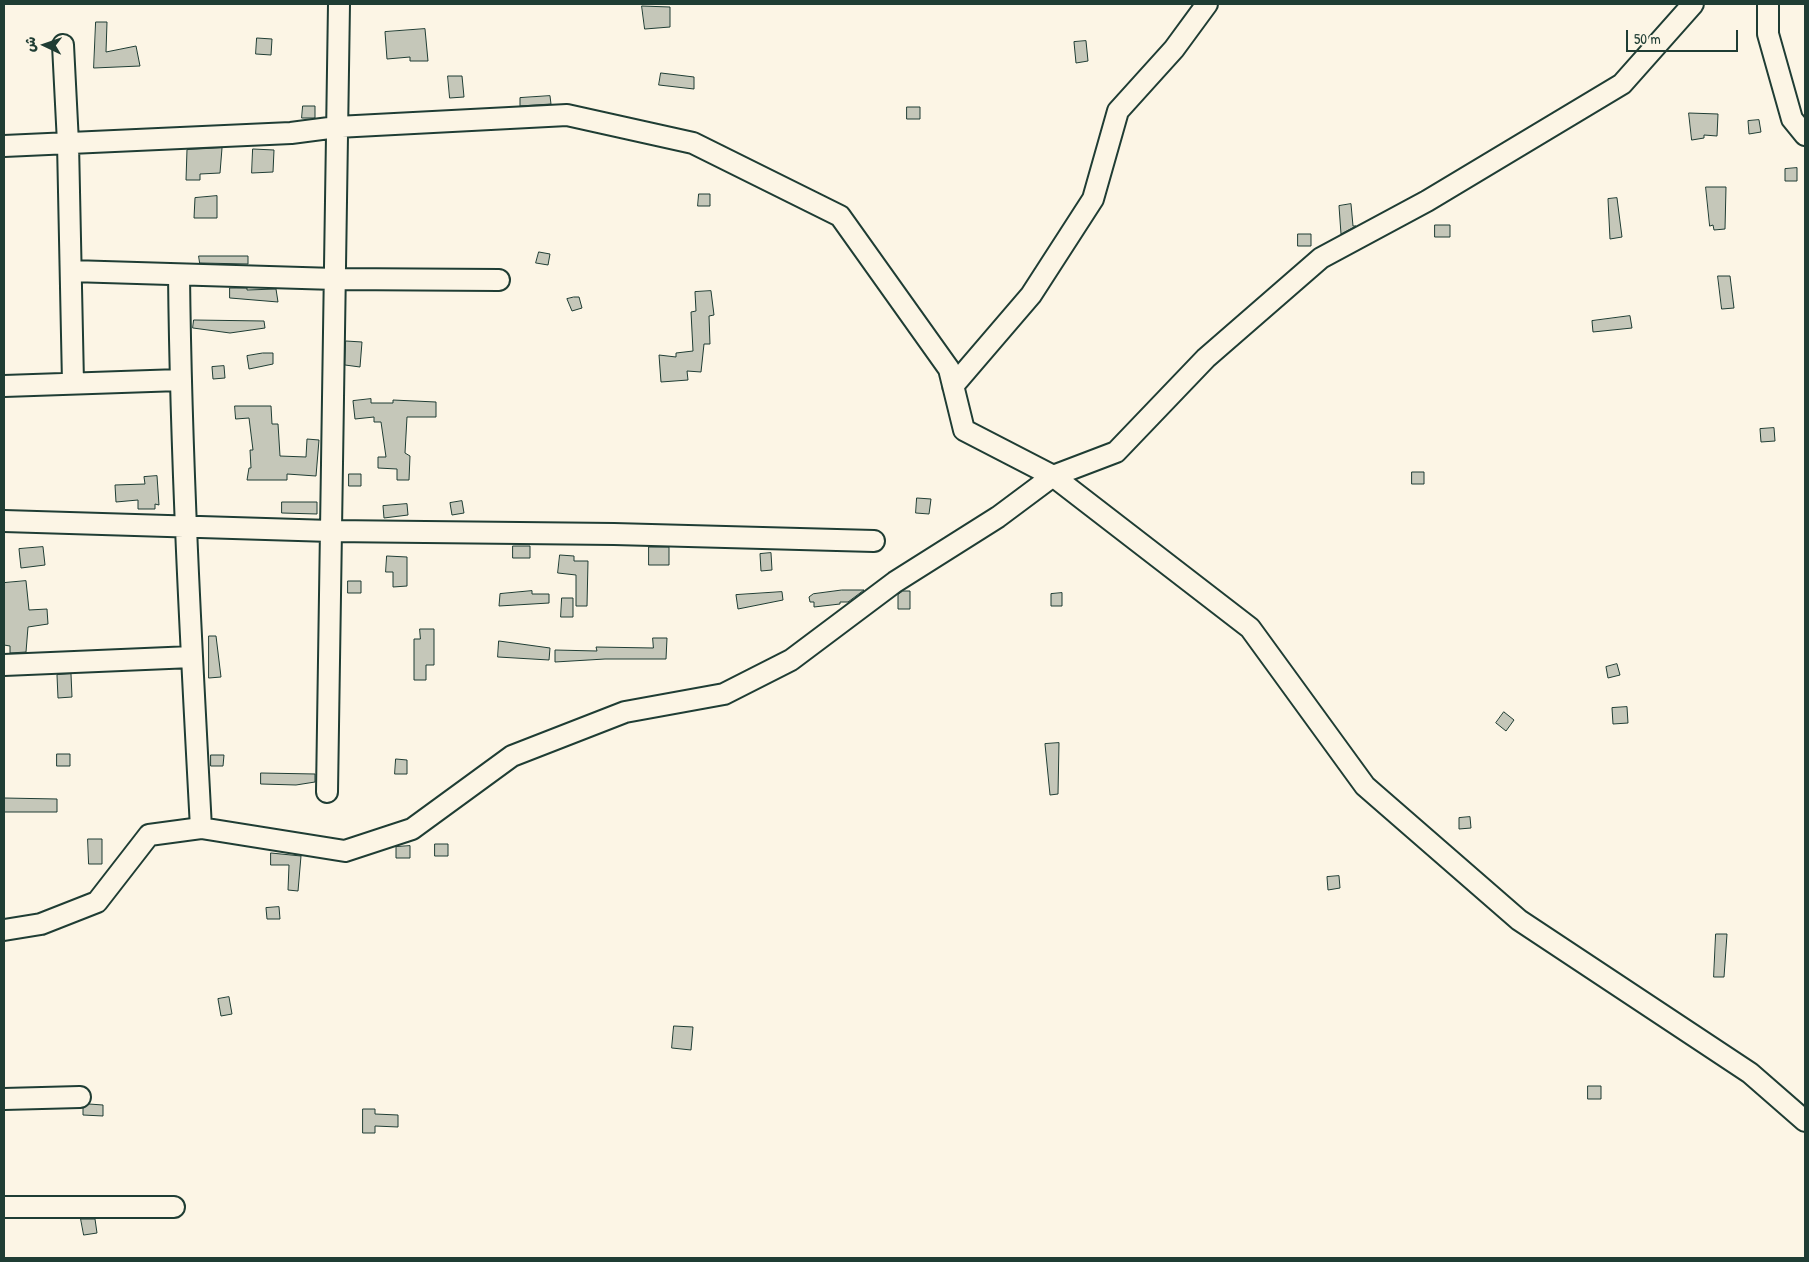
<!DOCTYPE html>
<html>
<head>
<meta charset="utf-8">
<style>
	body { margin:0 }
	#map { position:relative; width:1809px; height:1262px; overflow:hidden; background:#fcf5e5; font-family:"Patrick Hand","Playpen Sans Arabic",sans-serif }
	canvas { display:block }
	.frame { position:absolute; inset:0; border:5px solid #1f3d34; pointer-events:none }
	.north { position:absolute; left:20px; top:20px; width:50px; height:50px; -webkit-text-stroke:4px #fcf5e5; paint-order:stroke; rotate:273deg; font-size:14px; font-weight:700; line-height:20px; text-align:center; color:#1f3d34 }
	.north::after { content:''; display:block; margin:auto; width:18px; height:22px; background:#1f3d34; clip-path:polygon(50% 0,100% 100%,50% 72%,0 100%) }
	.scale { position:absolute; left:1626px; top:30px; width:112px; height:22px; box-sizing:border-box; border:2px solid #1f3d34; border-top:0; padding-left:6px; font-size:15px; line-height:18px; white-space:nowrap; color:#1f3d34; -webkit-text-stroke:4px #fcf5e5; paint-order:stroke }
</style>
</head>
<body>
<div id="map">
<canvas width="1809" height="1262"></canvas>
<div class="frame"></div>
<div class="north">ش</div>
<div class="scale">50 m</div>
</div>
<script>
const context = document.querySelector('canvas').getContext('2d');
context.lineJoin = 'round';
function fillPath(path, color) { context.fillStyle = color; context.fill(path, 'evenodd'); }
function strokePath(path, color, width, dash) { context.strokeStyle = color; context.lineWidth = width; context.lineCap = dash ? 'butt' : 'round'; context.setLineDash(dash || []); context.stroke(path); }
const building = new Path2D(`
	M642,6L670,7V27L645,29Z
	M96,22H107L106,52L136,46L140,66L94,68Z
	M425,29L428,61H410V57L387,59L385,32Z
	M257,38L272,39L271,55L256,54Z
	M1086,41L1088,61L1076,63L1074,42Z
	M661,73L694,77V89L659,85Z
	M448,76H462L464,97L450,98Z
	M550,96L551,104L520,106V98Z
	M303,106H315V118H302Z
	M907,107H920V119H907Z
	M1689,113L1718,114L1717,136L1704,135V138L1692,140Z
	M1759,120L1761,132L1749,134L1748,121Z
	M222,148L220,173L200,174V180H186L187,150Z
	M253,149L274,150L273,172L252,173Z
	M1797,168V181H1785V169Z
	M1706,187H1726L1725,229L1714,230L1713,225L1710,226Z
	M699,194H710V206H698Z
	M217,196V218H194L195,198Z
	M1617,198L1622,237L1610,239L1608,199Z
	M1351,204L1353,226H1356L1341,234L1339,206Z
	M1435,225H1450V237H1435Z
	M1298,234H1311V246H1298Z
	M539,252L550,254L548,265L536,263Z
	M199,256H248V264L200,263Z
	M1718,276H1730L1734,308L1722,309Z
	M230,288H247V290L276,289L278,302L230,298Z
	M711,291L714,315L709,316L710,344H704L701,372L687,371L688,380L661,382L659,355L676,357V353L693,351L691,312L696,311L695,292Z
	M574,297H579L582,308L572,311L567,299Z
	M1630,316L1632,328L1593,332L1592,321Z
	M194,320L264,321L265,328L230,333L193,328Z
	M346,341L362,342L360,367L345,365Z
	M263,353H273V364L249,369L247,356Z
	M224,366L225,378L213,379L212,367Z
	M371,399V403H393V400L436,402V417H407L405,453L410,456L409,480H397V469L378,468V457H386L381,422H374V417L355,419L353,401Z
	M235,406H271L272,424H278L280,456L306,457L307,439L319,440L316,476L287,474V480H247L249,468H251L250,450H253L249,418L236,419Z
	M1774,428L1775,441L1761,442L1760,429Z
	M1412,472H1424V484H1412Z
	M349,474H361V486H349Z
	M157,476L159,505L155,504V509H138V500L116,502L115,485L145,484L144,477Z
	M917,498L931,499L929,514L916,513Z
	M462,501L464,513L452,515L450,503Z
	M282,502H317V514L282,513Z
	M407,504L408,515L384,518L383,506Z
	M513,546H530V558H513Z
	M43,547L45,565L21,568L19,549Z
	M649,547H669V565H649Z
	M771,553L772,570L761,571L760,554Z
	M560,555L574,556V561H588L587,606H576V575L558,573Z
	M387,556L407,557V586L393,587V572H386Z
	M26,581L29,610L47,609L48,624L28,627L26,652L10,653V646L4,645V583Z
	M348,581H361V593H348Z
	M842,590H864L848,602H840V604L814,607V602H810L809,597L813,594Z
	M532,591V594H549V603L499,606L500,594Z
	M903,591H910V609H898V595Z
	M782,592L783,600L738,609L736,595Z
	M1062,593V606H1051V594Z
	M562,598H573V617H561Z
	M420,629H434V665H426V680H414V639H420Z
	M209,636H216L221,677L209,678Z
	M653,638H667L666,659H605L555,662V650L597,651L596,647L653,648Z
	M499,641L550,648L549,660L498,657Z
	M1617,664L1620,675L1608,678L1606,667Z
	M71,674L72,697L58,698L57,675Z
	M1627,707L1628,723L1613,724L1612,708Z
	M1504,712L1514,720L1506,731L1496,723Z
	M1059,743L1058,794L1050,795L1045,744Z
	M57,754H70V766H57Z
	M211,755H224L223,766H211Z
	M396,759L407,760V774H395Z
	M261,773L315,774V782L296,785L261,784Z
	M4,798L57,799V812H4Z
	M1470,817L1471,828L1459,829V818Z
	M88,839H102V864H89Z
	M435,844H448V856H435Z
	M410,846V858H396V847Z
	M271,853L301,856L298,891L288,890L289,865H271Z
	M1339,876L1340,888L1328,890L1327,877Z
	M279,907L280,919H267L266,908Z
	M1716,934H1727L1724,977H1714Z
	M229,997L232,1014L221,1016L218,999Z
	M674,1026L693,1027L691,1050L672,1048Z
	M1588,1086H1601V1099H1588Z
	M89,1104L103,1105V1116L83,1115V1108Z
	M363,1109H375V1114L398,1115V1127L375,1126V1133H363Z
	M81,1219H95L97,1233L84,1235Z`);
const minor = new Path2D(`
	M1768,4V34L1792,119L1805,135
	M63,45L68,143L73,383
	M4,146L291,133L337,127L567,115L693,143L840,216L949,369L964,430L1053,476L1250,628L1365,786L1519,920L1750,1073L1805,1121
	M71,271L335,279L499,280
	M179,275C181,459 191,643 201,828
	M4,386L180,380
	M953,386L1031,295L1093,199L1118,111L1174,49L1207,4
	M4,521L331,531L614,534L874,541
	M4,665L192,657
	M327,792L339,4
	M4,930L41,924L97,902L149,835L201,828L345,851L412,829L512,756L625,712L724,694L791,660L895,582L998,517L1053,476L1116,452L1206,358L1321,258L1427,201L1622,84L1693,4
	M4,1099L80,1097
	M4,1207H174`);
fillPath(building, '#c5c7b9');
strokePath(building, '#1f3d34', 1);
strokePath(minor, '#1f3d34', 24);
strokePath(minor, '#fcf5e5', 20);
</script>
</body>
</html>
